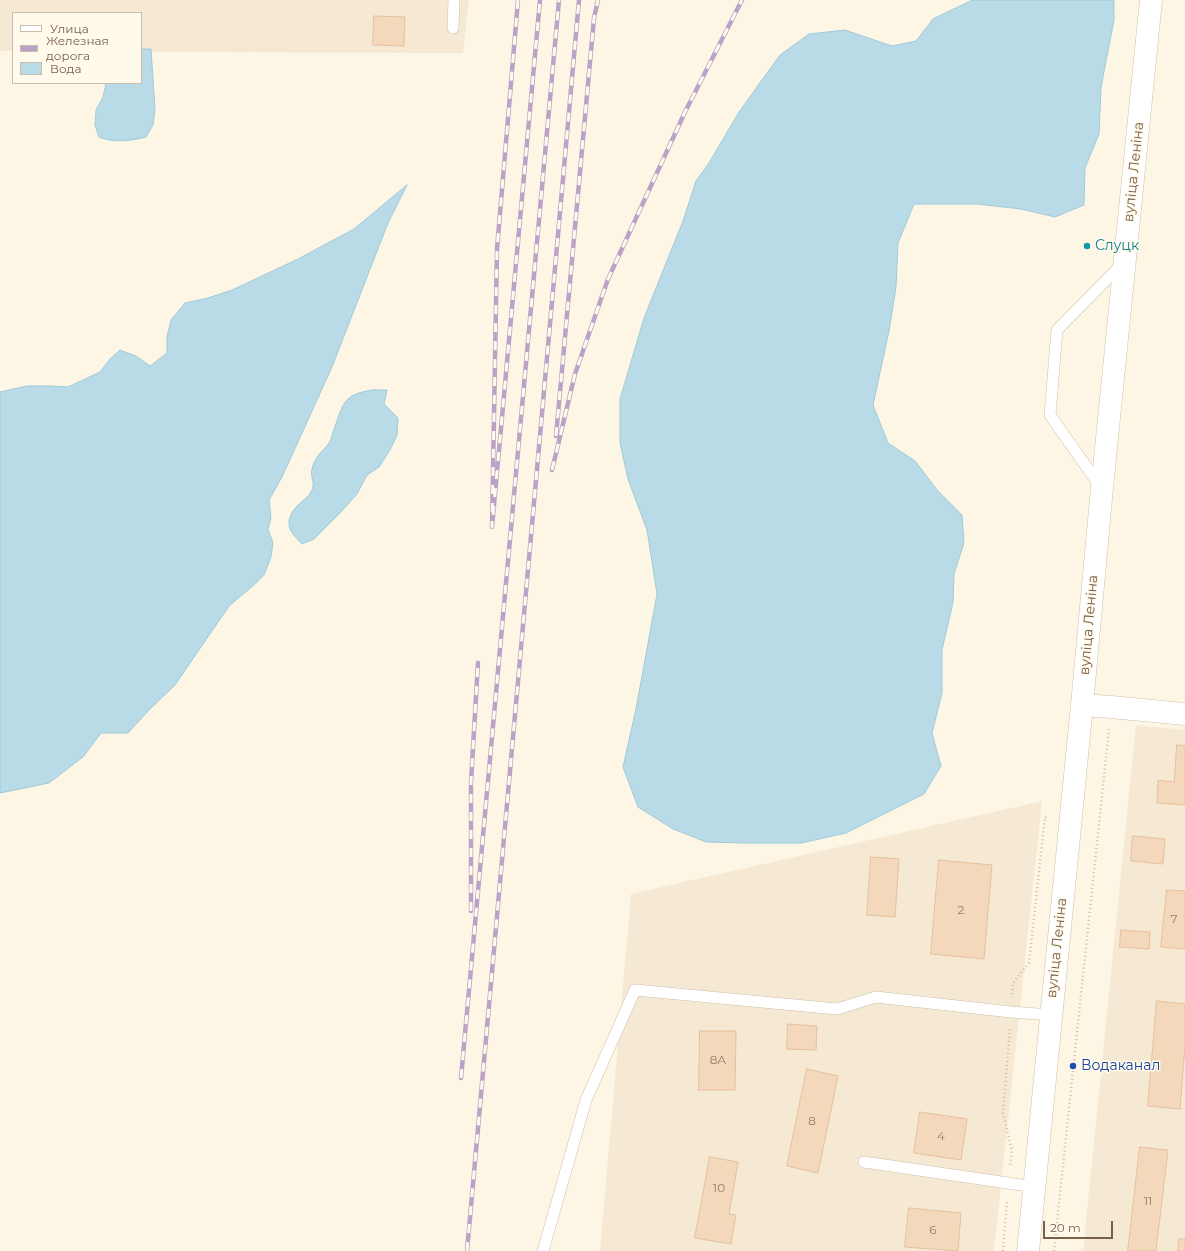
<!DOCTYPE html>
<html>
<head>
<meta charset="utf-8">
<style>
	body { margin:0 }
	#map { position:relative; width:1185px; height:1251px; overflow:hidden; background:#fdf6e5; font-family:Montserrat,sans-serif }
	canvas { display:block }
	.legend { position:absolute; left:12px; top:12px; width:130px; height:72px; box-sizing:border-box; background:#fffaec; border:1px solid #c9bcab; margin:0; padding:5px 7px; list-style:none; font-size:12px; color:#775f49 }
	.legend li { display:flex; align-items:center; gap:8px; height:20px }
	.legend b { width:20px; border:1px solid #c9bcab }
	.scale { position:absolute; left:1043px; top:1221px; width:70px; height:18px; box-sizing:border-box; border:2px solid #775f49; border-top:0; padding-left:5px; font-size:12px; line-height:14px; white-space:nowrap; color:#775f49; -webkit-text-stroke:3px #fffaec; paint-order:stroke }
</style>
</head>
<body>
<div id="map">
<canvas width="1185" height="1251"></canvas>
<ul class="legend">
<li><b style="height:5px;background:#fff"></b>Улица</li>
<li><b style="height:5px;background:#baa3c7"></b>Железная дорога</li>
<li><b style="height:11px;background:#b9dbe7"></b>Вода</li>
</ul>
<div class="scale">20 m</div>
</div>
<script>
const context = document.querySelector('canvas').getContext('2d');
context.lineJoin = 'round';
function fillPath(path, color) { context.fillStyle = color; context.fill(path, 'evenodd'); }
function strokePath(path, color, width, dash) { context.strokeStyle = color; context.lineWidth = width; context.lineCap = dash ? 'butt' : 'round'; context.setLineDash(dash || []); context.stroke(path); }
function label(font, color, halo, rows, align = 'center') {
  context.font = font + ' Montserrat,sans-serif'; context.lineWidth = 3; context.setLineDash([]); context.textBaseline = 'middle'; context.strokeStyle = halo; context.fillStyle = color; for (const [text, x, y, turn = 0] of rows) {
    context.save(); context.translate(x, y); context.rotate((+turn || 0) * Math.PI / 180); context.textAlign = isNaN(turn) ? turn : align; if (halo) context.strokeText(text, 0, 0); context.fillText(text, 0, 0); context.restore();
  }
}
const residential = new Path2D(`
	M0,0H469L463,53L141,52V13H13V51H0Z
	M1136,725L1185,730V1251H1083Z
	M1042,801L994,1251H600L631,894Z`);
const water = new Path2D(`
	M973,0H1114V20L1101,87L1099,134L1085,168L1084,205L1055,217L1021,209L977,204H914L898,243L896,287L889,331L873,405L888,443L915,461L938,491L962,515L964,543L954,574L953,602L942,650V693L932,733L941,766L924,794L846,833L801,843H744L706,842L673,829L638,807L623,767L636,709L657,594L647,530L628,479L620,443V399L644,318L683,221L696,181L709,163L739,112L780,55L809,34L845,30L892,46L916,41L933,19Z
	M141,49H151L155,110L153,125L146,137C130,141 114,143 99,137L95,125L96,110L103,97L106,83H141Z
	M407,185L388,223L332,367L282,477L269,500L271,518L268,529L273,543L271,557L264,575L255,584L229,606L175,685L149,710L128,733H101L83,757L49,783L0,793V392L27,386H50L68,387L100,372L110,359L120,350L136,356L150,366L167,353V337L171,320L185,303L208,298L232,290L298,259L354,229Z
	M373,390H387L384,404L398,418L397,435L390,450L379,467L367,475L357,494L340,513L314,539L302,544C296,537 288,532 289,521C292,503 310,501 313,487C314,481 310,475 312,469C316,454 321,454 329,443C331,440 332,436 333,432C343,406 341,394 373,390Z`);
const building = new Path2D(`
	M374,16L405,17L404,46L373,45Z
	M1177,745L1185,746V805L1157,803L1158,780L1174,782Z
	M1133,836L1165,839L1163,864L1131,861Z
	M871,857L899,859L895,917L867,915Z
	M939,860L992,865L984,959L931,954Z
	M1167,890L1185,891V949L1161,947Z
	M1121,930L1150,932L1149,949L1120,947Z
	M1157,1001L1185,1004V1046L1180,1109L1148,1106Z
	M788,1024L817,1026L816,1050L787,1049Z
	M700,1031H736L735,1090H699Z
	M807,1069L838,1076L818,1173L787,1166Z
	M920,1112L967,1119L961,1160L914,1153Z
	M1140,1147L1168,1150L1156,1251H1128Z
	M710,1157L738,1162L729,1214L736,1215L731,1244L695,1238Z
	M909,1208L961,1213L958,1251L905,1247Z
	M1179,1239H1185V1251H1178Z`);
const path = new Path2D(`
	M1012,994L1013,983L1029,963L1045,817L1049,818
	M1010,1029L1003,1113L1012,1151L1010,1167
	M1003,1251L1007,1200
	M1054,1251L1109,729`);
const lane = new Path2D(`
	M453,28L454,0
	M1100,486L1050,415L1057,330L1123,263
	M864,1162L1035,1187
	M543,1251L586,1100L635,990L837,1009L876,997L1011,1012L1051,1015`);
const secondary = new Path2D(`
	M1082,705L1111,707L1185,714
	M1028,1251L1082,705L1102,488L1151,0`);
const rail = new Path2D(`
	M518,0L497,249L492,527L540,0
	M556,436L594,18L598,0
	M552,470L575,374L608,279L685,112L742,0
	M471,911V782L478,663
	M461,1078L559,0
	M467,1251L579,0`);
const markers = [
	[1087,246,4,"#0f9aa8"],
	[1073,1066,4,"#1a4fb4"]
];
const numberNames = [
	["2",961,910],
	["7",1174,919],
	["8А",718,1060],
	["8",812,1121],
	["4",941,1136],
	["10",719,1188],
	["11",1148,1201],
	["6",933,1230]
];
const streetNames = [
	["вуліца Леніна",1134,172,-84],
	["вуліца Леніна",1089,625,-85],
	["вуліца Леніна",1057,948,-84]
];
const cultureNames = [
	["Слуцк",1095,246]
];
const transitNames = [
	["Водаканал",1081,1066]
];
fillPath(residential, '#f5e9d3');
fillPath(water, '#b9dbe7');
strokePath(water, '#9fcad9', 1);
fillPath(building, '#f3d8bc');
strokePath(building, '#e6c09c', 1);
strokePath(lane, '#cfbfab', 12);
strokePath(secondary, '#d2c0a8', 23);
strokePath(path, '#d8bb9f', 2.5, [1, 3]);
strokePath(lane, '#fff', 11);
strokePath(secondary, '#fff', 22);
strokePath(rail, '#baa3c7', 4.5);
strokePath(rail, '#fffaec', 3, [9]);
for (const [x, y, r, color] of markers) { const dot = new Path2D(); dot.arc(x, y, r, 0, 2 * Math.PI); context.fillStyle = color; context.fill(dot); strokePath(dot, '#fffaec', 1.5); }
label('12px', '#967d66', null, numberNames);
label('14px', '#775f49', '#fffaec', streetNames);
label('14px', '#0d838f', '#fffaec', cultureNames, 'left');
label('14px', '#164399', '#fffaec', transitNames, 'left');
</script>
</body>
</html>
